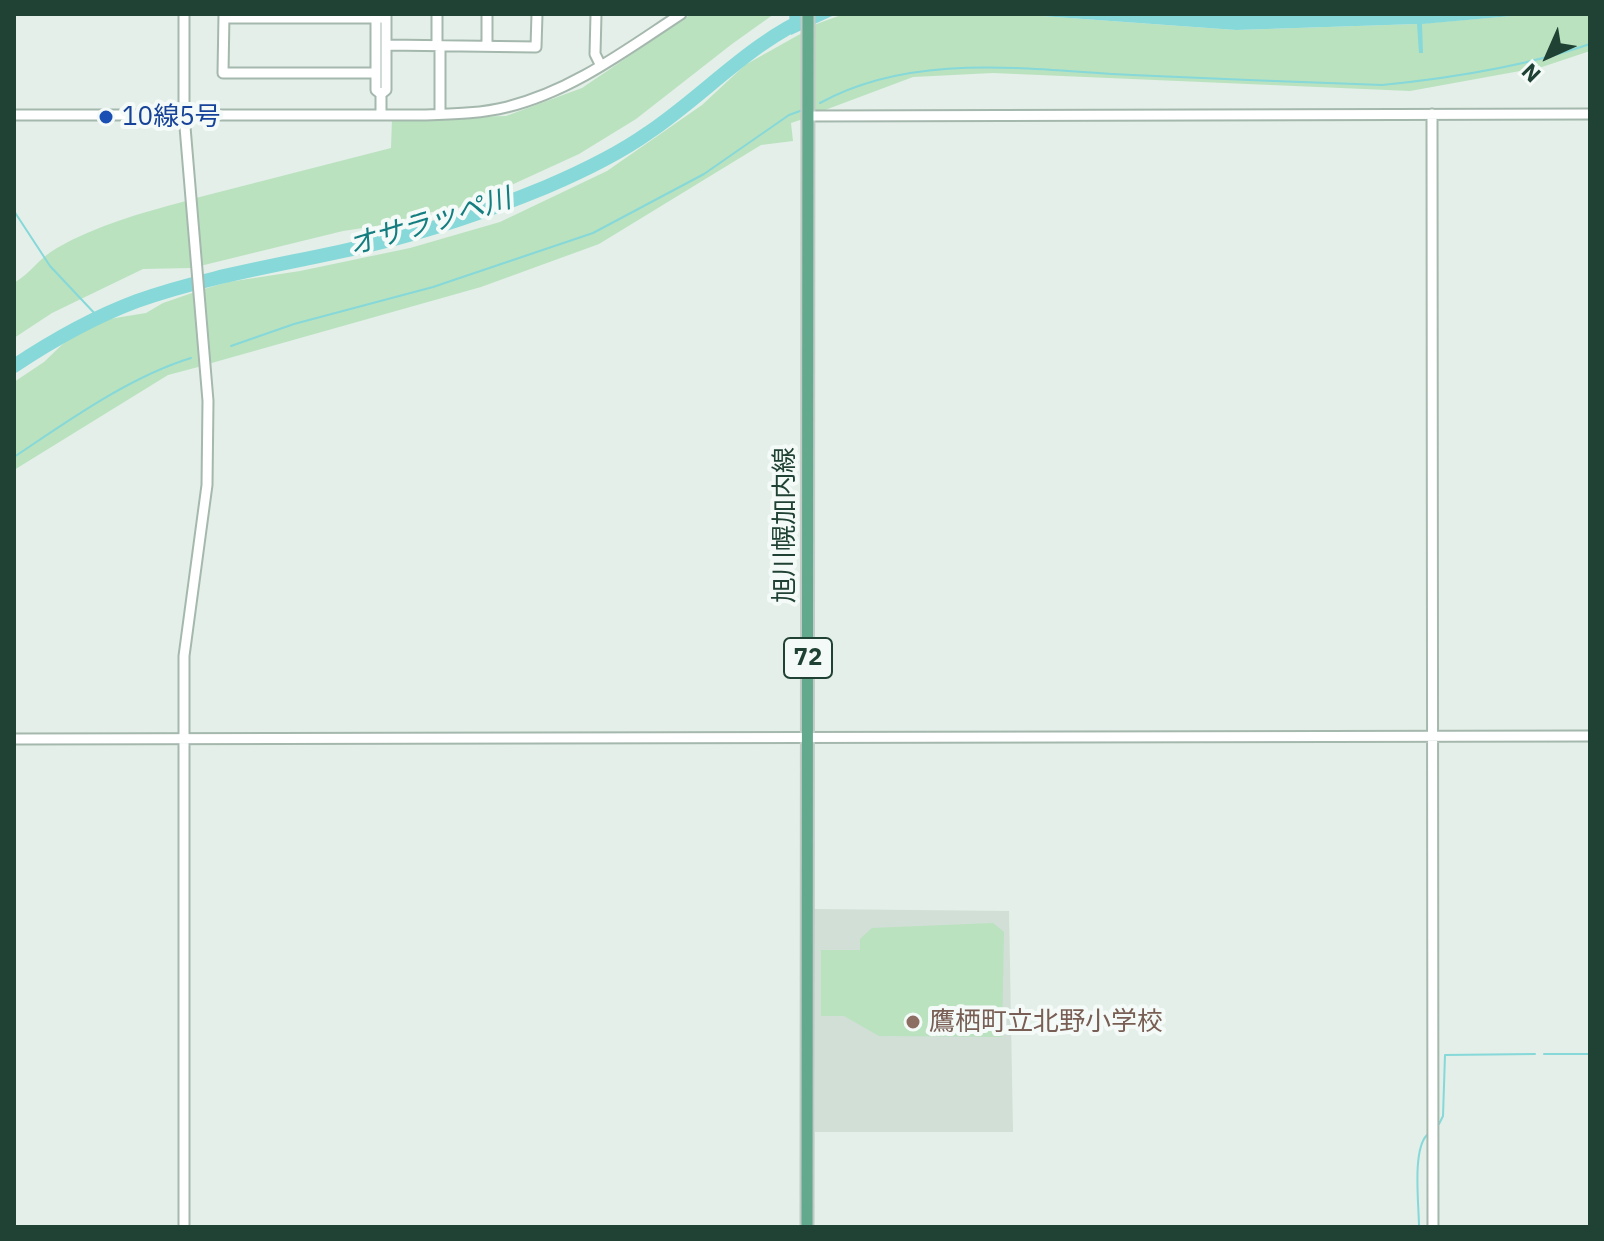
<!DOCTYPE html>
<html>
<head>
<meta charset="utf-8">
<style>
	body { margin:0 }
	#map { position:relative; width:1604px; height:1241px; overflow:hidden; background:#e3efe8; font-family:"IBM Plex Sans",sans-serif }
	canvas { display:block }
	.frame { position:absolute; inset:0; border:16px solid #204234; pointer-events:none }
	.north { position:absolute; left:1508px; top:16px; width:80px; height:80px; -webkit-text-stroke:6px #f4faf7; paint-order:stroke; rotate:225deg; font-size:22px; font-weight:700; line-height:32px; text-align:center; color:#204234 }
	.north::after { content:''; display:block; margin:auto; width:28px; height:36px; background:#204234; clip-path:polygon(50% 0,100% 100%,50% 72%,0 100%) }
</style>
</head>
<body>
<div id="map">
<canvas width="1604" height="1241"></canvas>
<div class="frame"></div>
<div class="north">N</div>
</div>
<script>
const context = document.querySelector('canvas').getContext('2d');
context.lineJoin = 'round';
function fillPath(path, color) { context.fillStyle = color; context.fill(path, 'evenodd'); }
function strokePath(path, color, width, dash) { context.strokeStyle = color; context.lineWidth = width; context.lineCap = dash ? 'butt' : 'round'; context.setLineDash(dash || []); context.stroke(path); }
function label(font, color, halo, rows, align = 'center') {
  context.font = font + ' "IBM Plex Sans","Noto Sans JP",sans-serif'; context.lineWidth = 8; context.setLineDash([]); context.textBaseline = 'middle'; context.strokeStyle = halo; context.fillStyle = color; for (const [text, x, y, turn = 0] of rows) {
    context.save(); context.translate(x, y); context.rotate((+turn || 0) * Math.PI / 180); context.textAlign = isNaN(turn) ? turn : align; if (halo) context.strokeText(text, 0, 0); context.fillText(text, 0, 0); context.restore();
  }
}
const built = new Path2D(`
	M814,909L1009,911L1013,1132H815Z`);
const green = new Path2D(`
	M691,14H774L732,44L636,119L579,154L496,192L456,209L432,212L376,226L343,231L200,266L192,199L391,148L392,119L506,116L582,88Z
	M844,14H1014L1236,30L1417,24L1534,14H1590V51L1542,67L1410,91L993,73L913,77L809,116L811,26Z
	M802,33L803,119L791,123L793,141L761,145L599,244L481,287L208,364L204,289L228,282L300,271L410,248L500,222L607,171L702,105L745,65Z
	M186,201L191,268L143,269L52,313L14,338V283C31,273 39,258 57,248C97,225 141,213 186,201Z
	M195,292L202,366L168,375L14,470V382L44,362L69,338L109,319L146,313L163,303Z
	M993,923L1004,932L1002,1037L879,1036L844,1016H821V950H860V939L872,928Z`);
const water = new Path2D(`
	M789,14H844L832,16L791,35Z
	M1014,14H1534L1422,24L1423,53H1419L1417,24L1236,30Z`);
const stream = new Path2D(`
	M820,103C914,51 1030,70 1132,75C1215,79 1299,82 1382,85C1452,78 1524,67 1590,44
	M14,211L50,266L98,317
	M231,346L294,324L433,287L593,233L704,174L789,115L800,111
	M14,457C68,421 129,377 191,358
	M1544,1054H1590
	M1439,1124L1443,1116L1445,1055L1535,1054
	M1419,1227C1419,1205 1412,1150 1427,1135`);
const river = new Path2D(`
	M14,366C53,340 94,317 137,301C213,274 295,263 374,244C433,230 490,210 546,187C581,172 617,155 648,133C706,94 751,41 816,14`);
const minor = new Path2D(`
	M184,14V115L208,401L207,485L184,656V1227
	M224,14L223,73H376
	M437,14V45
	M487,14V46
	M596,14L595,54L601,66
	M376,16V90L381,94
	M224,18H386
	M387,45L536,47L537,14
	M440,46V114
	M1432,114L1433,1227
	M14,115H421C449,114 479,114 507,107C572,91 626,50 681,14
	M381,115V94L386,90V14
	M808,116L1590,114
	M14,739L1590,736`);
const major = new Path2D(`
	M807,1227L808,14`);
const markers = [
	[106,117,8,"#1a4fb4"],
	[913,1022,8,"#8d6e63"]
];
const shields = [
	[808,658,48]
];
const shieldNames = [
	["72",808,658]
];
const transitNames = [
	["10線5号",122,117]
];
const streetNames = [
	["旭川幌加内線",785,525,-90]
];
const educationNames = [
	["鷹栖町立北野小学校",929,1022]
];
const waterNames = [
	["オサラッペ川",430,223,-17]
];
fillPath(built, '#d1dfd7');
fillPath(green, '#bae2bf');
fillPath(water, '#86d8d9');
strokePath(stream, '#86d8d9', 2);
strokePath(river, '#86d8d9', 14);
strokePath(minor, '#a5b8ae', 13);
strokePath(major, '#c1cac6', 15);
strokePath(minor, '#fff', 9);
strokePath(major, '#63a98d', 11);
for (const [x, y, r, color] of markers) { const dot = new Path2D(); dot.arc(x, y, r, 0, 2 * Math.PI); context.fillStyle = color; context.fill(dot); strokePath(dot, '#f4faf7', 3); }
for (const [x, y, w] of shields) { const box = new Path2D(); box.roundRect(x - w / 2, y - 20, w, 40, 6); context.fillStyle = '#f4faf7'; context.fill(box); strokePath(box, '#204234', 2); }
label('bold 24px', '#204234', null, shieldNames);
label('26px', '#164399', '#f4faf7', transitNames, 'left');
label('26px', '#204234', '#f4faf7', streetNames);
label('26px', '#785e54', '#f4faf7', educationNames, 'left');
label('italic 28px', '#137d80', '#f4faf7', waterNames);
</script>
</body>
</html>
